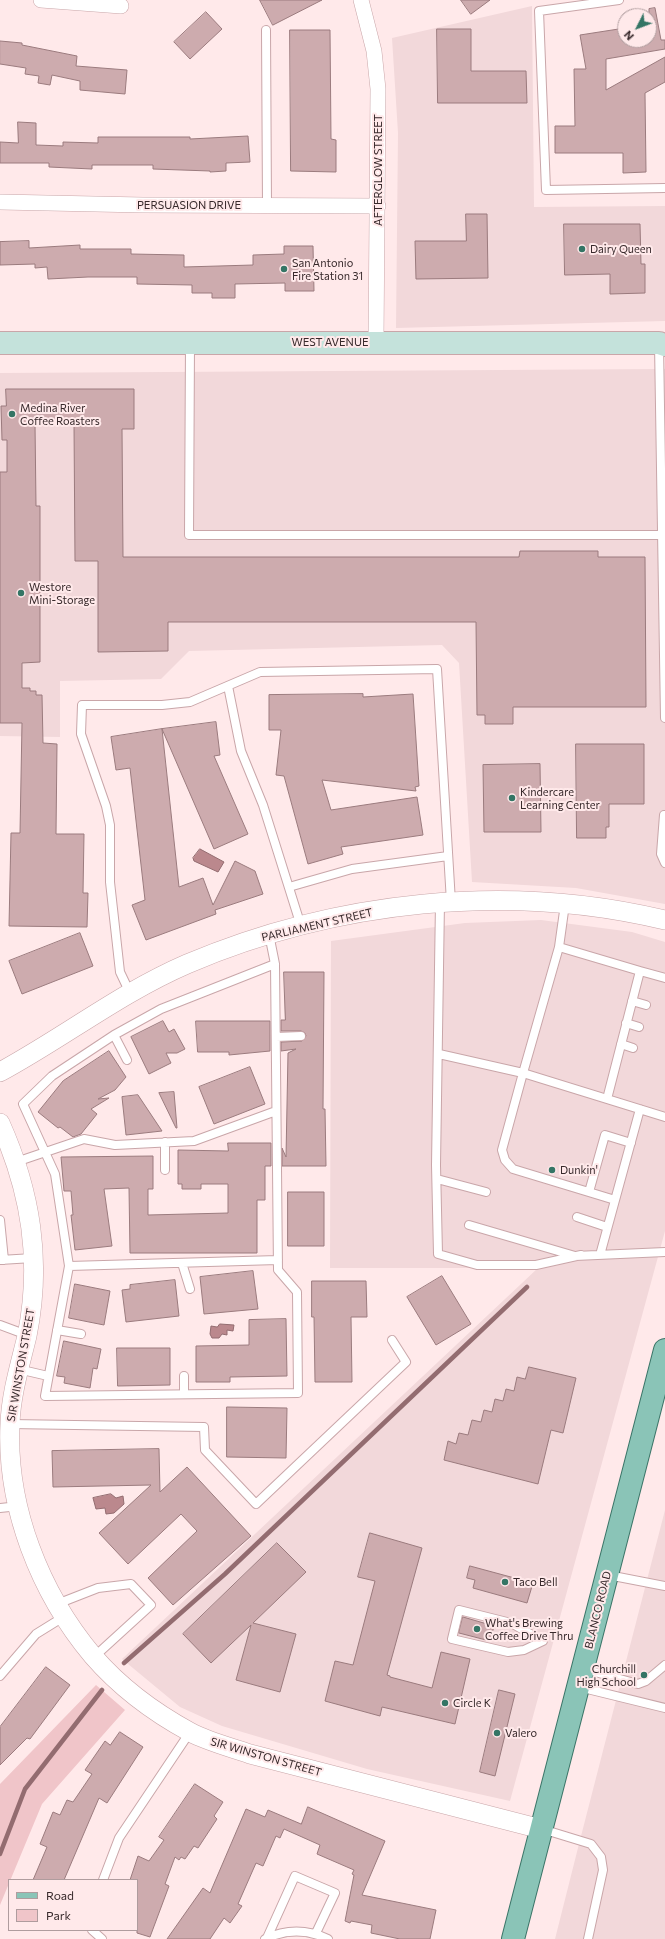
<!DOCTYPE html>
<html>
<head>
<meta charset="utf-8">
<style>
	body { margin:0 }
	#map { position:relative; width:665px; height:1939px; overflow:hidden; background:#ffe9ea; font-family:Commissioner,sans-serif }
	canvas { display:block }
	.legend { position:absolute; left:8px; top:1879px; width:130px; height:52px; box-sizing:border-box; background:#ffe9ea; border:1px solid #af9c9e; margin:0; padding:5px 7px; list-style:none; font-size:12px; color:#37292b }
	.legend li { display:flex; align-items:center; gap:8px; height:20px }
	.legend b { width:20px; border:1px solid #af9c9e }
	.north { position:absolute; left:617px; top:8px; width:40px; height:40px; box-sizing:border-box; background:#ffe9ea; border:1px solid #af9c9e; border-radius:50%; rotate:228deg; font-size:11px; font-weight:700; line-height:16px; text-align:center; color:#37292b }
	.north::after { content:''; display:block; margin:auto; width:14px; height:18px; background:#347565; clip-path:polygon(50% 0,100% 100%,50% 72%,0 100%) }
</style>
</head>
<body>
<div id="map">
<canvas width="665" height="1939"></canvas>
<ul class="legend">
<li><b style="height:5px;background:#8ac4b7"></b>Road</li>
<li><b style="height:11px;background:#f0c5c9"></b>Park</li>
</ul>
<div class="north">N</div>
</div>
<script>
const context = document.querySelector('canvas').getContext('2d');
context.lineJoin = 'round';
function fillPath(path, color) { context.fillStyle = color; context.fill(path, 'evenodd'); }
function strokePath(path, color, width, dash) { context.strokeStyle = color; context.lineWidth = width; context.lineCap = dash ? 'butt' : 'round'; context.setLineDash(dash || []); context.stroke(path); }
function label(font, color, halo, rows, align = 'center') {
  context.font = font + ' Commissioner,sans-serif'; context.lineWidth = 4; context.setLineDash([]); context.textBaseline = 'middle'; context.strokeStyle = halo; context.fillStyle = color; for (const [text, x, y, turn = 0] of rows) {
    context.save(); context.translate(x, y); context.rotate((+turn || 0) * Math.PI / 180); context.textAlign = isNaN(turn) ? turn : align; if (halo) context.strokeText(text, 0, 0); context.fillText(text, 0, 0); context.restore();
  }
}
const built = new Path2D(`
	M532,6L534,207L665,206V321L396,328L398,133L392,38Z
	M665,369V904L576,888L472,882L459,663L442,645L189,651L161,679L60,681V737L0,736V373Z
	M541,920L632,932L665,942V1231L510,1801L367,1769L222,1726L180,1707L122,1659L538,1268H330L331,941L465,923Z
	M665,1510V1939H555L580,1840Z`);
const green = new Path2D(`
	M96,1685L125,1710L42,1804L0,1905V1784Z`);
const water = new Path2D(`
	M200,849L224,862L218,872L194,861L193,858Z
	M220,1324L234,1325L233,1331L227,1330V1335L222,1334L219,1338H212L210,1334L211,1326L217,1327Z
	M111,1494L116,1498L123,1496L124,1504L114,1513L106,1514L105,1508L96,1509L93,1498Z`);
const stream = new Path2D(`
	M124,1663L225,1574L527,1287
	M0,1854L25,1789L102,1690`);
const building = new Path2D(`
	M260,0H322L273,25Z
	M461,0H490L471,14Z
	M655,8L661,40H665V49L606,59V90L665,57V82L645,93L646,172L623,173V153H555V126H575L574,69H586L580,35L625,28V40H649V9Z
	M206,12L222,29L190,59L174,42Z
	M437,29H471V71H526L527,103H438Z
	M290,30H330L331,139L336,140V172L291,171Z
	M0,41L22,43V45L77,56L76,66L127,70L125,94L80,90V81L52,75L50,85L38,83L39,76L25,74L26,68L0,64Z
	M18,122L36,123V145L63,146V142L98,143V137H190V139L248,136L250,162L226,163V171L210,172V171L153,169V165H92V169L49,167V163H0V142L18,143Z
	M466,214H487L488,278L416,279L415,241H466Z
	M564,224H640L641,264H645V293L610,294V274L565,275Z
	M29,241V248L80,245V249H131V254L184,255V267L253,265V255L284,254V246H313L314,291H285V283L235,284V298H212V293H192V285L137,284V277H88L48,279L47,267L35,268V264L0,265V242Z
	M6,389H134V429H122L123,557H519L520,551H598V557H645L646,707H513V724H485V715H477L476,622H168V651L98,652V561H75L74,424H35L36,506H40V662L22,663V688H30V691H36V695H42L43,743L57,744L56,834H84L83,893H88L87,927L9,926L11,833H20L22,723H0V472H7V440H2L1,406H6Z
	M363,694V697L413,694L419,786L415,787L416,791L322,780L331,810L417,797L423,835L341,847L343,854L308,864L284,776L276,775L281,730H269V695Z
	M216,722L220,755L214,756L248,834L214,849L162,729Z
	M162,729L179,887L203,878L213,905L235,861L255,871L263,894L215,910L216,914L146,940L132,905L145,900L130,768L116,770L111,737Z
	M576,744H644V804H609V827H606V838H577Z
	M540,764L541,832H484L483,765Z
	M80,933L93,966L22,994L9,961Z
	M284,972H324L323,1109H325L326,1166H282V1148L286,1157L288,1053L296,1049L281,1051V1042L302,1041L306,1036L305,1033L301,1031H281V1020H285Z
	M163,1021L169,1032L174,1029L185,1049L177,1053H166L171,1063L149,1074L131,1037Z
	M196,1021H270V1051L229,1055V1052H198Z
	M109,1051L126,1077L115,1090L98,1099L109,1098L91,1109L97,1114L81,1134L73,1137L60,1127L58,1128L38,1112L63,1081Z
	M250,1067L265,1104L214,1124L199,1087Z
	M174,1092L177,1128H176L159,1093Z
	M138,1095L162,1131L126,1135L122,1097Z
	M228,1143H271V1166H265V1200H257V1253H130L129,1188L104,1189L112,1246L75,1250L71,1215H73L71,1191H64L61,1157L153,1156V1189H148V1215L228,1213V1184H201V1189H182V1184H178V1150L228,1151Z
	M288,1192H324V1246H288Z
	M253,1271L258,1309L204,1314L200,1277Z
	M442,1276L471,1324L436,1345L407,1297Z
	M175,1280L179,1316L126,1322L122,1290L130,1289V1285Z
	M312,1281H366L367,1317H351L352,1382H315L314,1317H312Z
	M75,1284L110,1291L104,1325L69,1318Z
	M286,1319L287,1376L230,1377V1382H196V1346L249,1345V1320Z
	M64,1341L101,1349L97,1369L93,1368L90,1388L64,1383L65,1377L57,1376Z
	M117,1348H170V1385L118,1386Z
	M529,1367L576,1378L563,1433L551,1430L538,1484L444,1460L448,1441L456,1444L459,1433L468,1435L472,1420L481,1422L484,1410L492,1412L495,1399L503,1401L506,1389L514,1391L517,1377L525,1379Z
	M227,1407L287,1408L286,1458L227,1457Z
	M159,1449L160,1492L187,1467L251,1536L173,1605L148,1578L197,1531L181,1514L128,1564L99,1533L151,1485L53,1487L52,1451Z
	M370,1533L422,1548L387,1675L390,1676V1677L432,1688L441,1652L470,1659L455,1724L382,1707L380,1716L325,1701L335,1661L353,1665L375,1581L358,1577Z
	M277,1543L306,1572L253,1623L296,1634L280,1692L236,1680L251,1625L211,1663L183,1634Z
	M470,1566L533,1583L527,1603L473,1588L475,1580L467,1578Z
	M463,1617L494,1626L490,1641L459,1633Z
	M46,1667L70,1685L30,1739L27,1738L0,1765V1727Z
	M499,1690L515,1694L495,1776L480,1772Z
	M120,1732L143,1747L107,1803L99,1798L64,1880H33L47,1847L40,1844L53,1812L60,1815L67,1800L73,1802L92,1774L85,1770L105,1741L110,1745Z
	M195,1784L223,1802L214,1816L217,1819L198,1848L194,1846L185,1859L181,1857L179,1860L175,1857L165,1884L169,1886L150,1937L137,1933V1880H130L138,1856L149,1861L164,1840L159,1837Z
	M308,1807L385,1841L362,1895L436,1910L430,1939H400L371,1933L372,1925L351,1921L350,1923L345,1921L354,1875L352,1874L354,1870L317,1854L320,1845L284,1829L280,1838L276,1836L263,1866L256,1863L238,1904L242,1906L230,1923L224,1918L210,1939H167L203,1888L210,1893L246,1809L265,1817L268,1810L301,1824Z`);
const service = new Path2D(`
	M619,0L539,11L546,190L665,188
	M266,30L267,206
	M190,344L189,535H665
	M659,344L665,718
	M228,686L241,751L263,805L301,926
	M664,815L661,854L665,863
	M289,887L352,869L448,856
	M440,902L436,1165L438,1254L477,1265H536L581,1255
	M565,904L559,947L523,1073L665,1117
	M269,934L275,964L278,1270L297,1292L298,1393L45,1396L69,1266L55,1174L23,1104L52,1076L114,1035L161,1009L275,964
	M559,947L640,971L607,1099
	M640,971L665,978
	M130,993L120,972L110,882V825L106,806L81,734L82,705H162L190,702L260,672L437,669L451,902
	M632,1001L646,1005
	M626,1023L639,1027
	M114,1035L127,1060
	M276,1037L301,1036
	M621,1044L633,1048
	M439,1054L523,1073L502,1150L505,1160L513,1169L615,1200
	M165,1142V1170
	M16,1162L84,1139L115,1145L194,1141L276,1111
	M437,1179L486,1192
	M589,1192L605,1135L631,1143
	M577,1217L607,1227
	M0,1220L4,1260
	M469,1225L575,1256L665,1252
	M600,1255L640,1109
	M0,1260L33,1258
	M182,1263L190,1289
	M69,1266L278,1260
	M0,1325L27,1335
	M57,1330L81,1334
	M18,1369L48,1376
	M184,1376V1394
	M10,1424L204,1427L205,1450L256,1504L406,1362L392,1340
	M0,1508L19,1506
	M608,1575L665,1586
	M57,1604L98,1588L131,1584L151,1605L94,1657
	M459,1610L511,1623L543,1641L524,1650L508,1652L452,1639Z
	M584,1669L638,1684L646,1681L665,1665
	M0,1676L36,1634L65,1616
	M579,1687L665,1708
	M542,1829L591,1844L601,1857L603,1870L588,1939
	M103,1880L119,1838L190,1732
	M92,1930L102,1939
	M267,1938L295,1876L335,1893L316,1933
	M265,1939C286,1929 307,1929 328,1939`);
const minor = new Path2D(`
	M41,0L121,6
	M361,0L374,51L378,89L376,342
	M0,202L143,205L378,206`);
const tertiary = new Path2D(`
	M0,1072C63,1038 120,993 187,964C335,901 507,882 665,920
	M0,1123C31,1192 42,1261 27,1336C20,1365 11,1394 10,1424C6,1507 40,1593 93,1656C119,1686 155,1713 190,1732C209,1742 230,1747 250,1754L541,1829`);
const secondary = new Path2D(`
	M0,343H659L665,345`);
const primary = new Path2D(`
	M513,1939L665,1350`);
const markers = [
	[582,249,4,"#347565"],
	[284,269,4,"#347565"],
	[12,414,4,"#347565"],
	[21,593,4,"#347565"],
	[512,798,4,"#347565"],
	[552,1170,4,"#347565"],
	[505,1582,4,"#347565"],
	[477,1629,4,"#347565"],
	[644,1675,4,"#347565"],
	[445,1703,4,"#347565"],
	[497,1733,4,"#347565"]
];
const streetNames = [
	["AFTERGLOW STREET",378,170,-90],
	["PERSUASION DRIVE",189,205],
	["WEST AVENUE",330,342],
	["PARLIAMENT STREET",317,925,-13],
	["SIR WINSTON STREET",21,1365,-80],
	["BLANCO ROAD",598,1610,-76],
	["SIR WINSTON STREET",266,1757,16]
];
const poiNames = [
	["Dairy Queen",590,249],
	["San Antonio",292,263],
	["Fire Station 31",292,276],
	["Medina River",20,408],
	["Coffee Roasters",20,421],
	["Westore",29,587],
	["Mini-Storage",29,600],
	["Kindercare",520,792],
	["Learning Center",520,805],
	["Dunkin'",560,1170],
	["Taco Bell",513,1582],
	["What's Brewing",485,1623],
	["Coffee Drive Thru",485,1636],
	["Churchill",636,1669,"right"],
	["High School",636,1682,"right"],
	["Circle K",453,1703],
	["Valero",505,1733]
];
fillPath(built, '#f2d8da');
fillPath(green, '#f0c5c9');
fillPath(water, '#bb888d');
strokePath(water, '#936c70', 1);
strokePath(stream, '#936c70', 4.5);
fillPath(building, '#cdabae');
strokePath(building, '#9b7b7e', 1);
strokePath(service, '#c9a6a9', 10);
strokePath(minor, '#c9a6a9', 16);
strokePath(tertiary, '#c9a6a9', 20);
strokePath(secondary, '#c9a6a9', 24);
strokePath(primary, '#3a7467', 24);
strokePath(service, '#fff', 8);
strokePath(minor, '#fff', 15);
strokePath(tertiary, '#fff', 19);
strokePath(secondary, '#c4e2db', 22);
strokePath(primary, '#8ac4b7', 22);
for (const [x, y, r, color] of markers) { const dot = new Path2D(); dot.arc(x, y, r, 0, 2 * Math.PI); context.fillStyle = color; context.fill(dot); strokePath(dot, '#ffe9ea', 1.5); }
label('11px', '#37292b', '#ffe9ea', streetNames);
label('11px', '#37292b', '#ffe9ea', poiNames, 'left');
</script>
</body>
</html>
